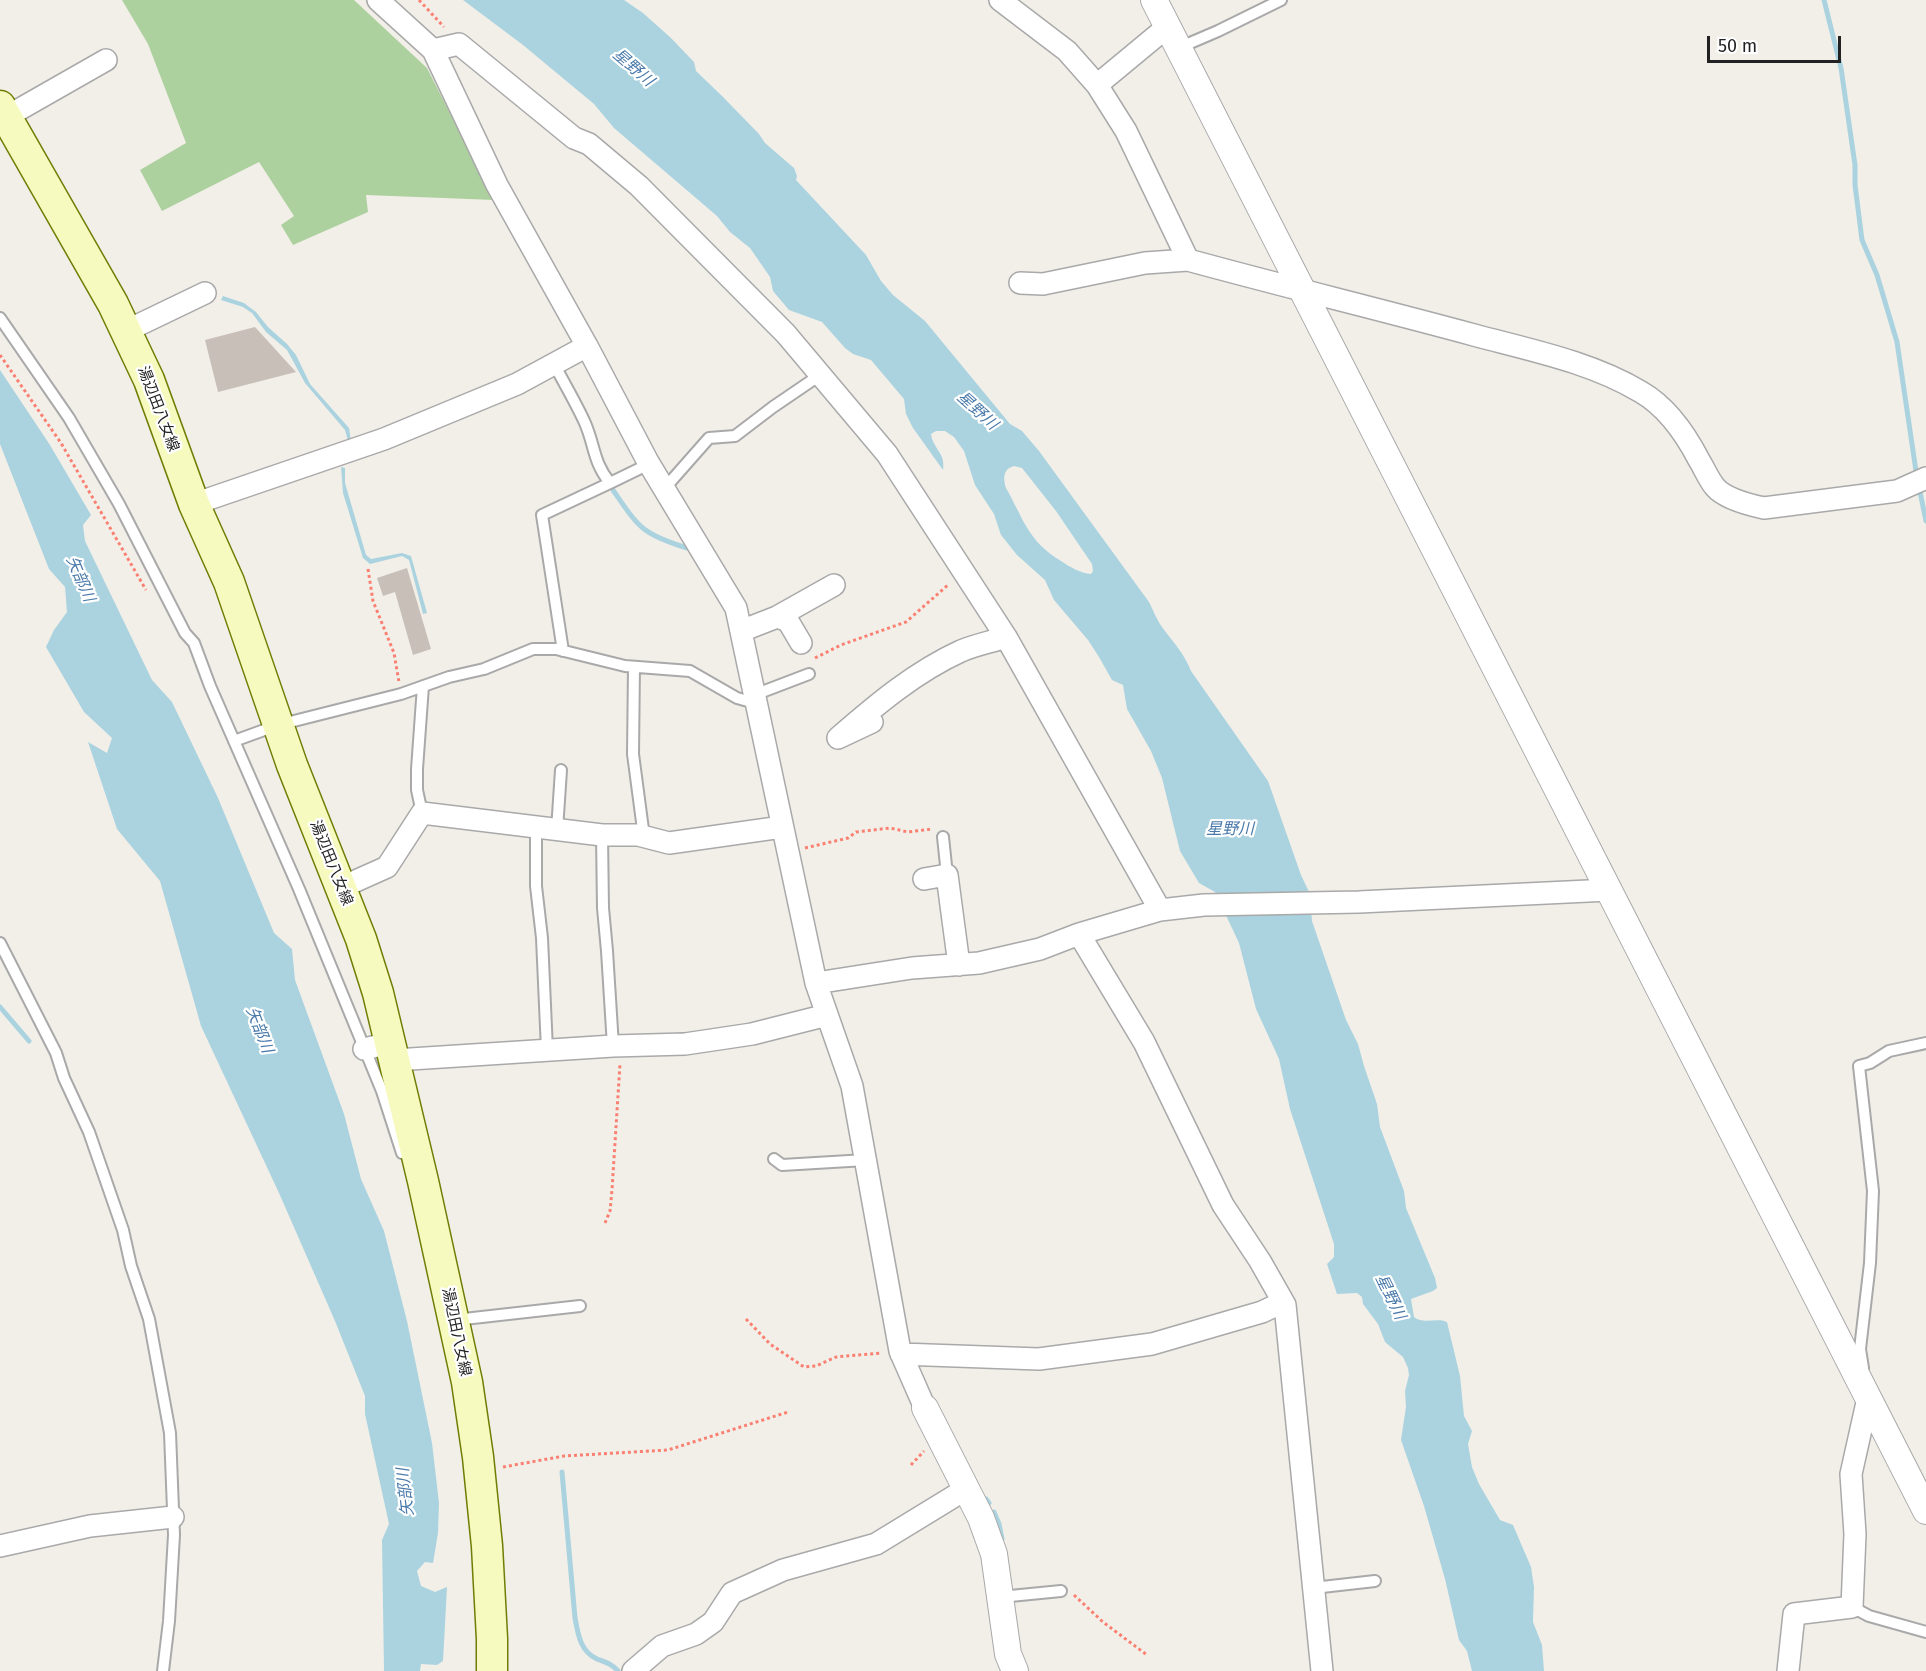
<!DOCTYPE html>
<html>
<head>
<meta charset="utf-8">
<style>
	body { margin:0 }
	#map { position:relative; width:1926px; height:1671px; overflow:hidden; background:#f2efe9; font-family:"Fira Sans",sans-serif }
	canvas { display:block }
	.scale { position:absolute; left:1707px; top:36px; width:134px; height:27px; box-sizing:border-box; border:3px solid #222; border-top:0; padding-left:8px; font-size:18px; line-height:21px; white-space:nowrap; color:#222; -webkit-text-stroke:4px #fff; paint-order:stroke }
</style>
</head>
<body>
<div id="map">
<canvas width="1926" height="1671"></canvas>
<div class="scale">50 m</div>
</div>
<script>
const context = document.querySelector('canvas').getContext('2d');
context.lineJoin = 'round';
function fillPath(path, color) { context.fillStyle = color; context.fill(path, 'evenodd'); }
function strokePath(path, color, width, dash) { context.strokeStyle = color; context.lineWidth = width; context.lineCap = dash ? 'butt' : 'round'; context.setLineDash(dash || []); context.stroke(path); }
function label(font, color, halo, rows, align = 'center') {
  context.font = font + ' "Fira Sans","Noto Sans JP",sans-serif'; context.lineWidth = 4.5; context.setLineDash([]); context.textBaseline = 'middle'; context.strokeStyle = halo; context.fillStyle = color; for (const [text, x, y, turn = 0] of rows) {
    context.save(); context.translate(x, y); context.rotate((+turn || 0) * Math.PI / 180); context.textAlign = isNaN(turn) ? turn : align; if (halo) context.strokeText(text, 0, 0); context.fillText(text, 0, 0); context.restore();
  }
}
const forest = new Path2D(`
	M122,0H354L427,68L494,200L366,195L368,212L293,245L281,225L294,216L259,162L162,211L140,170L186,143L148,44Z`);
const water = new Path2D(`
	M463,0H624L643,13L671,38L694,62L696,71L722,96L759,134L765,143L794,168L797,176L796,180L866,255L881,281L893,295L925,321L1010,424L1022,431L1039,451L1149,602C1153,610 1157,620 1162,627C1173,642 1184,653 1191,671L1268,781L1301,875L1310,894L1312,921L1346,1020L1358,1044L1364,1066L1377,1104L1380,1127L1404,1191L1406,1208L1435,1278L1437,1288L1433,1291L1411,1299L1414,1317C1424,1325 1436,1317 1447,1322L1460,1376L1464,1416L1472,1431L1468,1444L1472,1467L1479,1484L1500,1520L1513,1525L1531,1567L1534,1587L1533,1622L1542,1645L1544,1671H1472L1467,1651L1459,1640L1445,1579L1424,1506L1401,1440L1406,1407L1405,1391L1409,1375L1408,1368L1403,1357L1385,1342L1378,1324L1363,1304L1362,1297L1357,1293L1337,1294L1327,1264L1334,1257V1244L1290,1109L1279,1059L1256,1009L1239,943L1215,892L1199,883L1180,851L1162,778L1151,751L1127,709L1123,685L1112,680L1099,657L1088,640L1054,600L1045,580L1017,555L1001,535L994,514L975,485L964,451L954,437L945,431H936L931,434C933,449 946,453 943,470L913,428L906,414L904,399L871,360L853,354L845,348L822,322L789,310L773,291L770,277L750,248L730,232L717,216L614,128L594,104L582,94L523,45ZM1014,466L1022,468L1056,511L1092,564L1093,571L1091,574C1080,573 1070,567 1061,561C1028,541 1024,520 1006,488C1003,478 1003,469 1014,466Z
	M223,296L244,303L256,312L268,327L287,344L296,355L310,384L349,428L351,441H348L345,430L305,383L287,350L266,332L252,313L243,307L221,300Z
	M0,370L50,445L91,515L83,525L85,541L152,680L172,702L218,798L274,933L292,949L295,980L344,1114L361,1179L384,1231L407,1321L432,1443L439,1503L438,1533L433,1563L425,1562L417,1571L421,1586L435,1592L447,1587L443,1661L437,1665L421,1664L420,1671H384L382,1540L389,1524L365,1414V1396L335,1321L279,1193L201,1026L160,881L117,829L88,742L107,753L112,738L84,712L46,647L54,630L67,612L65,587L49,569L0,444Z
	M341,467L345,468V483L366,555L371,559L402,553L411,556L427,613L423,614L409,560L402,556L370,564L363,558L343,493Z`);
const stream = new Path2D(`
	M1824,0L1841,68L1855,165V185L1862,240L1877,275L1897,342L1917,478
	M1919,487L1926,521
	M613,490C639,528 642,534 687,548
	M0,1007L29,1041
	M562,1472L575,1618C578,1634 580,1651 597,1659C605,1662 612,1664 618,1671
	M986,1499L989,1503
	M994,1512L999,1524L1002,1539`);
const building = new Path2D(`
	M255,327L296,372L218,392L205,340Z
	M407,568L431,649L413,655L395,592L383,596L377,578Z`);
const path = new Path2D(`
	M419,0L444,27
	M0,355L61,443L146,590
	M368,569L373,601L394,653L399,682
	M815,658L841,645L906,622L949,584
	M805,848L848,838L856,832L890,828L908,832L932,829
	M605,1223L610,1211L612,1190L620,1064
	M746,1319L770,1344L804,1367L816,1366L836,1357L881,1353
	M911,1465L924,1451
	M503,1467L564,1456L668,1450L788,1412
	M1074,1595L1103,1622L1147,1655`);
const service = new Path2D(`
	M1190,43L1218,31L1281,0
	M0,318L69,418L119,504L185,633L194,643L210,686L299,889L382,1091L402,1153
	M554,364C564,383 576,403 585,423C595,446 593,462 610,483L649,464
	M664,489L709,438L735,436L773,407L820,375
	M563,651L542,515L610,483
	M634,667L633,754L644,837
	M754,695L809,674
	M234,741L278,725L401,694L449,677L484,669L533,649H556L625,666L690,671L737,698L755,703
	M422,813L417,790V769L423,686
	M536,827V886L542,938L547,1050
	M557,830L561,770
	M602,835L603,908L607,951L613,1046
	M943,837L947,875
	M0,943L56,1053L64,1078L89,1132L123,1230L131,1266L149,1319L170,1433L174,1535L169,1621L163,1671
	M774,1159L782,1165L866,1160
	M455,1320L580,1306
	M1863,1368L1860,1349L1870,1263L1873,1191L1859,1066L1870,1063L1889,1051L1926,1043
	M1313,1588L1375,1581
	M1000,1597L1061,1591
	M1852,1607L1869,1616L1926,1632`);
const minor = new Path2D(`
	M378,0L433,50L497,185L587,346L648,462L736,608L816,983L852,1086L900,1351L925,1408
	M1000,0L1067,51L1097,85L1126,131L1188,260C1283,286 1378,309 1474,335C1530,350 1591,362 1641,392C1667,407 1685,433 1699,460C1704,468 1709,480 1715,487C1725,499 1750,505 1764,508L1897,491L1926,478
	M433,50L459,44L574,138L589,144L639,186L786,334L887,454L1006,637L1160,910
	M1097,85L1167,27
	M6,117L106,60
	M1020,283L1043,284L1145,263L1188,260
	M126,331L205,293
	M194,504L384,439L517,384L587,346
	M777,617L834,585
	M741,631L777,617L788,621L801,643
	M872,722L838,738C876,705 915,672 961,651C975,645 991,642 1006,637
	M924,879L947,875L959,965
	M340,888L387,867L422,813L602,835H638L669,843L782,827
	M1079,934L1144,1042L1223,1205L1260,1261L1285,1305L1322,1671
	M816,983L912,968L979,963L1040,949L1079,934L1160,910L1204,905L1359,902L1609,890
	M364,1049L390,1043
	M395,1060L613,1046L685,1044L752,1034L827,1015
	M901,1354L1039,1359L1152,1344L1262,1312L1283,1302
	M0,1546L90,1526L173,1517
	M633,1671L662,1646L696,1634L713,1622L732,1593L783,1570L876,1544L966,1489
	M1788,1671L1794,1614L1852,1607L1855,1534L1851,1474L1868,1398`);
const tertiary = new Path2D(`
	M1154,0L1926,1511
	M925,1408L981,1518L994,1554L1008,1654L1015,1671`);
const secondary = new Path2D(`
	M0,106L113,304L149,380L194,504L229,582L292,765L361,939L378,993L423,1181L467,1382L478,1457L487,1546L492,1639V1671`);
const streetNames = [
	["湯辺田八女線",158,409,69],
	["湯辺田八女線",331,863,68],
	["湯辺田八女線",456,1332,78]
];
const waterNames = [
	["星野川",633,68,41],
	["星野川",977,411,42],
	["矢部川",80,579,67],
	["星野川",1230,830],
	["矢部川",259,1030,69],
	["星野川",1390,1297,64],
	["矢部川",406,1492,-96]
];
fillPath(forest, '#add19e');
fillPath(water, '#aad3df');
strokePath(stream, '#aad3df', 5);
fillPath(building, '#c7bfb8');
strokePath(service, '#a9a9a9', 14);
strokePath(minor, '#a9a9a9', 24);
strokePath(tertiary, '#a9a9a9', 28);
strokePath(secondary, '#707d05', 33);
strokePath(path, '#fa8072', 3, [3, 3]);
strokePath(service, '#fff', 10);
strokePath(minor, '#fff', 21);
strokePath(tertiary, '#fff', 26);
strokePath(secondary, '#f7fabf', 30);
label('15px', '#222', '#fff', streetNames);
label('italic 16px', '#4a7aab', '#fff', waterNames);
</script>
</body>
</html>
